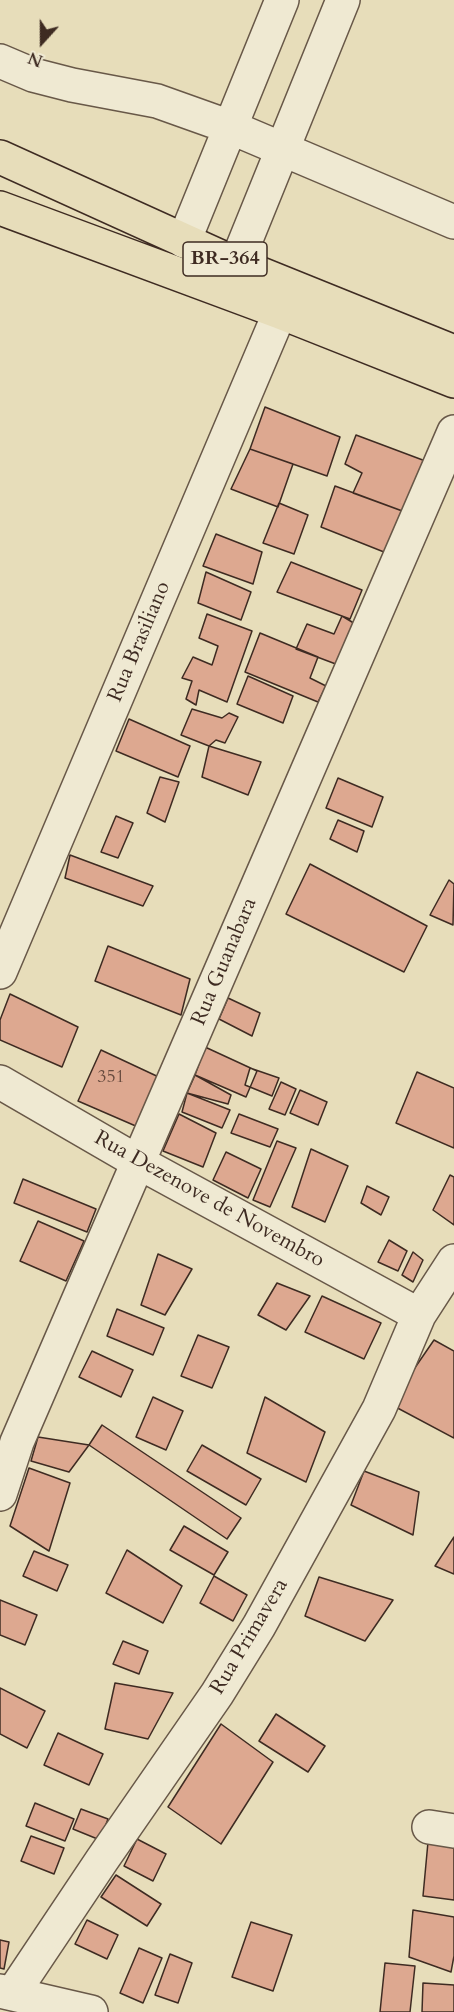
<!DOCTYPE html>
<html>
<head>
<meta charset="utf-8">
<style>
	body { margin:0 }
	#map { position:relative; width:454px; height:2012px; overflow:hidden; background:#e7ddba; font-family:Cardo,serif }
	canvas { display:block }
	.north { position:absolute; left:12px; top:12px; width:60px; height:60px; -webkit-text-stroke:4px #efe9d2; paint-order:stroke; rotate:201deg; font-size:16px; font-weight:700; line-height:24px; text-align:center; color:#3e2b22 }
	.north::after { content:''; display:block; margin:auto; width:21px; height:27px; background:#3e2b22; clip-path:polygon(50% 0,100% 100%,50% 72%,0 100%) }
</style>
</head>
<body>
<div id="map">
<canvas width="454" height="2012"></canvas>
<div class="north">N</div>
</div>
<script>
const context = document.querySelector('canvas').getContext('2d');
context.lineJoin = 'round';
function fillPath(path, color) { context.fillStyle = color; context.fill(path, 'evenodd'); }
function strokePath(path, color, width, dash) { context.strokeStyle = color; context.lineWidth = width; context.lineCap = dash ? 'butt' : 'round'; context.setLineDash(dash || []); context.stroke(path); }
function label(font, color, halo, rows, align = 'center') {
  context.font = font + ' Cardo,serif'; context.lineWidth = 6; context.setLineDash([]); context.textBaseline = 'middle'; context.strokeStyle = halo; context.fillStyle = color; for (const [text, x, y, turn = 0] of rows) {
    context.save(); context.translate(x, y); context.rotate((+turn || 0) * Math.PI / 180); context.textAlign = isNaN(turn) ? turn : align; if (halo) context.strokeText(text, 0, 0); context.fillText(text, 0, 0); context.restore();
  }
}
const building = new Path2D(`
	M265,407L340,437L327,476L250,449Z
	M356,435L428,462L405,512L353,493L362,473L345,464Z
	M250,449L293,464L278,507L231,489Z
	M335,486L405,512L389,554L321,527Z
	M279,503L308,515L294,554L263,543Z
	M216,534L262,552L253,584L203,566Z
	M291,562L362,590L350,619L277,592Z
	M206,572L251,592L241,620L198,603Z
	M207,614L252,631L227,702L199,690L196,705L186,699L192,681L182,678L193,657L212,665L218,646L199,638Z
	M342,616L357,625L341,666L296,649L307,624L334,634Z
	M260,633L318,657L310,678L326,686L318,702L245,672Z
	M248,676L293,696L283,723L237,704Z
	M192,709L222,718L229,713L238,717L225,743L216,740L209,746L181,735Z
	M129,719L190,746L178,777L116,751Z
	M209,746L261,762L248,795L202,777Z
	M160,777L179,782L165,822L147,813Z
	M338,778L383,797L372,827L326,808Z
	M116,816L133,823L118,858L101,852Z
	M338,820L364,831L357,852L330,839Z
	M70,855L153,886L143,906L65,878Z
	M310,864L427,926L404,972L286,914Z
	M449,880L454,884L453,925L430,915Z
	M108,946L190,979L181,1015L95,981Z
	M10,994L78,1027L62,1067L0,1040V1020Z
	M228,998L260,1013L252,1036L219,1019Z
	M205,1047L257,1071L246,1097L195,1075Z
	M101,1050L163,1079L138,1127L78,1101Z
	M250,1068L279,1078L272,1096L245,1085Z
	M417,1072L454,1088V1148L396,1123Z
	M195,1075L231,1095L228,1104L187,1093Z
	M281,1082L296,1089L285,1115L269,1109Z
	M300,1090L327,1102L318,1125L290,1113Z
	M187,1093L230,1110L222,1128L182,1112Z
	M179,1114L216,1133L203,1167L163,1151Z
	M239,1114L278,1129L270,1147L231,1133Z
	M277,1141L296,1148L270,1207L253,1200Z
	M311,1149L348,1166L325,1222L292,1207Z
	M226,1152L261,1169L248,1198L213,1180Z
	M450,1175L454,1177V1225L433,1210Z
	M23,1179L96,1209L87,1232L14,1203Z
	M367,1186L389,1197L381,1215L361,1203Z
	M38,1221L84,1241L66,1281L20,1261Z
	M389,1240L407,1251L398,1271L378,1262Z
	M413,1252L423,1260L413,1282L402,1275Z
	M158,1254L192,1269L165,1315L141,1305Z
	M277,1283L310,1296L286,1330L258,1315Z
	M322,1296L381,1323L364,1359L305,1332Z
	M117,1309L164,1328L153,1355L107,1336Z
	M198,1335L229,1347L212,1388L181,1376Z
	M434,1340L454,1351V1438L390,1404Z
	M92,1351L133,1370L121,1397L79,1377Z
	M153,1397L183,1411L166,1450L136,1437Z
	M265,1397L325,1432L306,1482L247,1453Z
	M102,1425L241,1518L227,1539L89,1445Z
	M38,1437L89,1445L69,1472L31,1461Z
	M202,1445L261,1479L246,1505L187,1471Z
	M29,1468L70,1483L49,1551L10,1526Z
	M364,1471L419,1492L413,1535L351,1505Z
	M184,1526L228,1552L214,1575L170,1550Z
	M454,1537V1574L435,1566Z
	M127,1550L182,1586L163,1623L106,1593Z
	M34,1551L68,1565L57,1591L23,1576Z
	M214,1576L247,1595L233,1621L200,1603Z
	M319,1577L393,1600L365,1641L305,1616Z
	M0,1600L37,1615L25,1645L0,1635Z
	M123,1641L148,1651L139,1674L113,1664Z
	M115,1683L173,1693L148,1739L105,1729Z
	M0,1688L45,1711L27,1748L0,1734Z
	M276,1714L325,1746L308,1772L259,1741Z
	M221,1724L273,1762L221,1844L168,1807Z
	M58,1733L103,1754L89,1785L44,1765Z
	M35,1803L74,1819L65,1841L26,1826Z
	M81,1809L108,1819L100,1840L73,1829Z
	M31,1836L64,1848L54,1874L21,1861Z
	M137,1839L166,1854L153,1881L124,1866Z
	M428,1842L454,1844V1900L423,1896Z
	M116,1875L161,1904L147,1926L101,1897Z
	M413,1910L454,1917V1956L451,1972L409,1957Z
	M87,1920L118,1935L107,1959L75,1944Z
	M251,1922L292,1935L273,1991L232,1977Z
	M0,1940L9,1942L4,1969L0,1968Z
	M139,1948L162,1958L143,2003L120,1993Z
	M170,1954L192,1963L178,2003L155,1995Z
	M385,1963L415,1966L410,2012H380Z
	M423,1983L454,1985V2012H422Z`);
const minor = new Path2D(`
	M0,61L33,75L72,85L157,101L230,127L454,222
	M184,241L282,0
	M236,264L343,0
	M0,972L280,312
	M0,1082L138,1162L419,1315
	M0,1494L17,1442L454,432
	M429,1827L454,1831
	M0,1991L91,2012
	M13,1993L102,1860L217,1694L259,1626L379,1409L419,1315L454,1261`);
const highway = new Path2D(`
	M0,157L236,264L454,352
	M0,208L280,312L454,381`);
const numberNames = [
	["351",111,1078]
];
const shields = [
	[225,259,84]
];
const shieldNames = [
	["BR-364",225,259]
];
const streetNames = [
	["Rua Brasiliano",140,642,-67],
	["Rua Guanabara",225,962,-67],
	["Rua Dezenove de Novembro",209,1200,29],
	["Rua Primavera",250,1637,-59]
];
fillPath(building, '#dda890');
strokePath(building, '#3e2b22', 1.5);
strokePath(minor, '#685848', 36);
strokePath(highway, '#3e2b22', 36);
strokePath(minor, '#efe9d2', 33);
strokePath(highway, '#e7ddba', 33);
label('18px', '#664a3e', null, numberNames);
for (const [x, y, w] of shields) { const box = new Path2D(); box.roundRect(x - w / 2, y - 17, w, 34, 4.5); context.fillStyle = '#efe9d2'; context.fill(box); strokePath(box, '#3e2b22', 1.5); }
label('bold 20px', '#3e2b22', null, shieldNames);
label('21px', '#3e2b22', '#efe9d2', streetNames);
</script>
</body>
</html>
